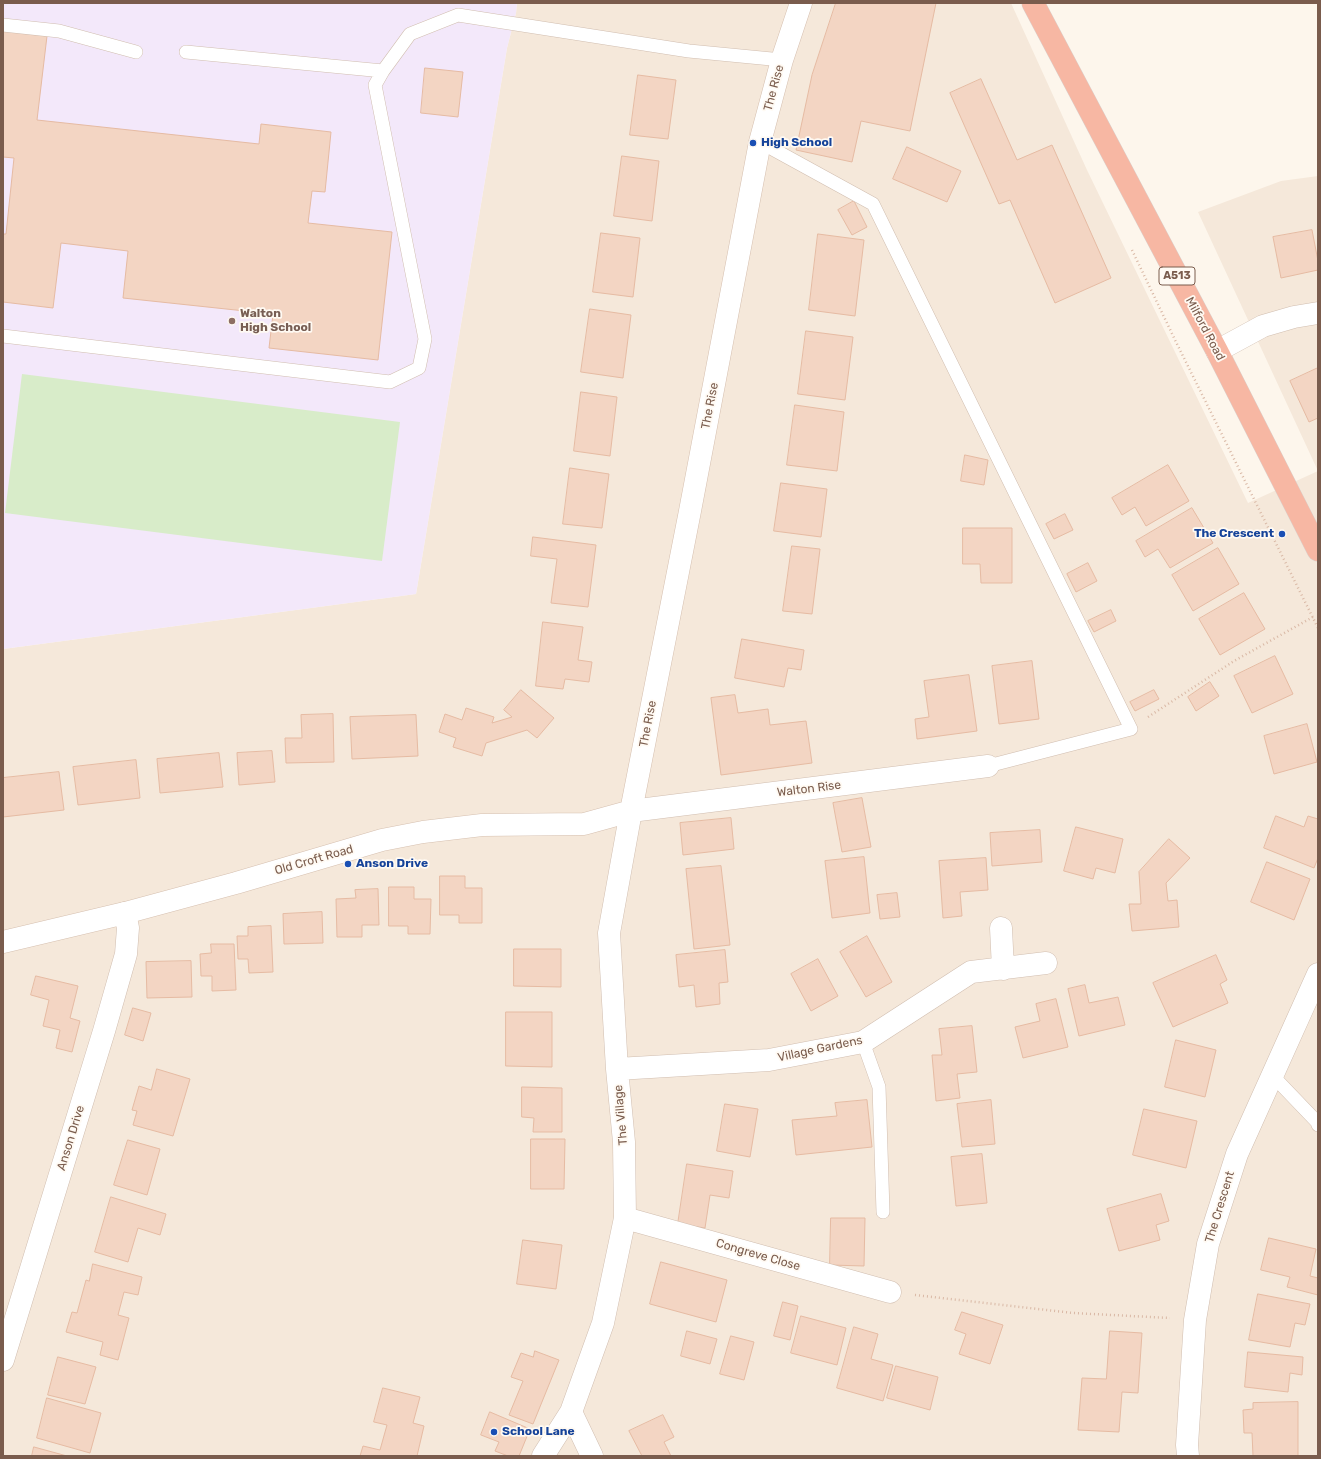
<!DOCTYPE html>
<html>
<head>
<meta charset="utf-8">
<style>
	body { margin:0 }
	#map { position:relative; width:1321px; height:1459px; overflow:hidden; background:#fdf6ec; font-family:Rubik,sans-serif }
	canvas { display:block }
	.frame { position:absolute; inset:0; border:4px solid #7a5c4d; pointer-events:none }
</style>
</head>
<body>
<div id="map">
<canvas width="1321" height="1459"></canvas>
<div class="frame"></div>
</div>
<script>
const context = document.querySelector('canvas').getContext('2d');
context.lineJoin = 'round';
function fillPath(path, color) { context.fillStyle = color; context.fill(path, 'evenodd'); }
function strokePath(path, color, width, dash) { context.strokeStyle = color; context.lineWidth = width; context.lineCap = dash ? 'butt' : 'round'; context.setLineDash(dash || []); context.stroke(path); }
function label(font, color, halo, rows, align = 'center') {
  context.font = font + ' Rubik,sans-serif'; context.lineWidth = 3.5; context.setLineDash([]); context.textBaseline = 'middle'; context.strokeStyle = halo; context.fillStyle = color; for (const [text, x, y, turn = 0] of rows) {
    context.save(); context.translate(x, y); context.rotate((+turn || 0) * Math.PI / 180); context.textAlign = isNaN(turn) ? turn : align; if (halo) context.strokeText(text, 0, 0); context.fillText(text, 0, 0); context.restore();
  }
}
const residential = new Path2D(`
	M517,3H1011L1087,170L1248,503L1318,471L1198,212L1281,181L1318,176V1456H3V649L416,594L507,48L516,13Z`);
const education = new Path2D(`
	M3,3H517L516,13L507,48L416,594L3,649Z`);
const green = new Path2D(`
	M22,374L400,422L382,561L5,513Z`);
const building = new Path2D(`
	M836,3H936L910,131L861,121L852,162L796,150L812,75Z
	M3,31L47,36L37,120L259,144L261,124L331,132L325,192L312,191L308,223L392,232L378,360L269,348L273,314L123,298L128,251L61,243L53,308L3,302V234H6L14,158L3,157Z
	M425,68L463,72L458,117L421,113Z
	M638,75L676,80L668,139L630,135Z
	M981,79L1017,160L1052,145L1111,278L1055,303L1010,200L999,204L950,93Z
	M907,147L961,171L947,202L893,179Z
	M622,156L659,161L652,221L614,216Z
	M854,201L867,227L852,235L838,210Z
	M1312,230L1318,261V270L1281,278L1273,237Z
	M601,233L640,238L633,297L593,292Z
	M818,234L864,240L855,316L809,310Z
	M590,309L631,315L623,378L581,372Z
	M806,331L853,337L845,400L798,394Z
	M1318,368V418L1309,422L1290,381Z
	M581,392L617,397L610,456L574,451Z
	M795,405L844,412L837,471L787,465Z
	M965,455L988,460L984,485L961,481Z
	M1168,465L1189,501L1146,526L1135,507L1122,515L1112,498Z
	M570,468L609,474L602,528L563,524Z
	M781,483L827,489L821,537L774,531Z
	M1192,508L1213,543L1170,568L1158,549L1145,557L1136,541Z
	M1065,514L1073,530L1054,539L1046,524Z
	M963,528H1012V583H981L980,564H963Z
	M533,537L596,545L588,607L551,603L557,559L531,556Z
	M792,546L820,549L812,614L783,611Z
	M1218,548L1239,584L1193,611L1172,575Z
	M1088,563L1097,581L1076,592L1067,574Z
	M1244,593L1265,629L1220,655L1199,619Z
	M1111,610L1116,621L1094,632L1088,621Z
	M543,622L583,627L578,660L592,662L589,682L565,679L563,689L536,686Z
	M742,639L804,650L801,670L788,668L784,687L735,678Z
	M1275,656L1293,694L1252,713L1234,676Z
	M1032,661L1039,719L999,724L992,666Z
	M969,675L977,731L917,739L915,719L929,717L924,681Z
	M1210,682L1219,696L1196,711L1188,697Z
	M521,690L554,718L537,738L527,730L486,743L482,756L453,747L456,738L439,732L445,714L462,720L466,708L494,717L492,723L512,717L504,710Z
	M1154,690L1159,699L1135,711L1130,702Z
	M735,695L738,713L768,709L770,725L806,721L812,763L721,775L711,698Z
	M333,714L334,762L286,763L285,738H302L301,715Z
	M416,715L418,756L352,759L350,717Z
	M1307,724L1317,762L1274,774L1264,736Z
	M272,751L275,782L239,785L237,753Z
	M219,753L223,787L160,793L157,759Z
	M136,760L140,798L78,805L73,767Z
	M59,772L64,810L3,817V778Z
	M862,798L871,847L842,852L833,803Z
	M1276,816L1304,827L1308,816L1318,819V858L1314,868L1264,848Z
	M731,818L734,849L683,855L680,823Z
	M1076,827L1123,839L1115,873L1096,868L1093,879L1064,871Z
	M1040,830L1042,862L992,866L990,833Z
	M1169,839L1190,858L1166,883L1168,901L1177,900L1179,927L1132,931L1129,904H1141L1139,872Z
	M864,857L870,913L832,918L825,861Z
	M986,858L988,890L960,892L962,916L943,918L939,861Z
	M1267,862L1310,879L1294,920L1251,902Z
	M721,866L730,945L694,949L686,869Z
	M440,876H465V888H482V923H459V915H440Z
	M389,887H414V899H431L430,934H408V926H389Z
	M378,889L379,925H362V937H337L336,899L356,898L355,890Z
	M897,893L900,917L880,919L877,895Z
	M322,912L323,943L284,944L283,914Z
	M271,926L273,972L249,973L248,959H238L237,936H248V927Z
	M867,936L892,982L866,997L840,952Z
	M211,944H234L236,990L212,991V976H201L200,954L211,953Z
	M514,949H561V987L514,986Z
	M725,950L728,982L719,983L720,1004L696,1007L694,985L679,987L676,955Z
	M1216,955L1227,980L1220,984L1228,1003L1173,1027L1153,983Z
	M818,959L838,996L811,1011L791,974Z
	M191,961L192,997L147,998L146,962Z
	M36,976L78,986L70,1018L80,1021L72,1052L56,1048L60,1030L43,1026L49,1000L31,995Z
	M1085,985L1089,1003L1118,997L1125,1025L1079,1036L1068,989Z
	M1056,999L1068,1047L1023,1058L1015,1027L1040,1021L1036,1004Z
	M133,1008L151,1013L143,1041L125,1035Z
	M506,1012H552V1067L506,1066Z
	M972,1026L977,1072L957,1074L960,1098L936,1101L932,1055H942L939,1029Z
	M1176,1040L1216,1050L1205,1097L1165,1087Z
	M157,1069L190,1079L173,1136L133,1125L137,1111L132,1110L139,1086L151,1090Z
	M522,1087L562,1088V1132H533L534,1118L522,1117Z
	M867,1100L872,1147L796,1155L792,1120L837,1116L835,1103Z
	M991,1100L995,1144L962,1147L957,1104Z
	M725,1104L758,1109L750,1157L717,1151Z
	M1144,1109L1197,1121L1186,1168L1133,1155Z
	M531,1139H565L564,1189H531Z
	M128,1140L160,1149L147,1195L114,1185Z
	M982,1154L987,1203L956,1206L951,1157Z
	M687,1164L733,1171L729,1198L710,1195L705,1228L678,1224Z
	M1161,1194L1169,1221L1156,1225L1160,1240L1119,1251L1107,1209Z
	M111,1197L166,1214L160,1235L138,1228L128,1262L95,1252Z
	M831,1218H865L864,1266L830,1265Z
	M1269,1238L1316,1249L1310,1276L1318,1278V1295L1287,1287L1290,1277L1261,1270Z
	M523,1240L562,1245L556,1289L517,1284Z
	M661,1262L727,1280L716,1322L650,1304Z
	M93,1264L142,1277L138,1295L124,1292L118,1315L129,1318L118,1360L100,1355L103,1342L66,1332L72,1312L77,1313L86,1280L89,1281Z
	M1258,1294L1310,1304L1305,1325L1295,1323L1290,1347L1249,1340Z
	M783,1302L798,1306L790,1340L774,1336Z
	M962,1312L1003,1325L990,1364L959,1354L966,1334L955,1330Z
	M801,1316L846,1328L837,1365L791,1353Z
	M854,1327L878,1334L871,1359L893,1365L883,1401L837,1388Z
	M687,1331L717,1339L710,1364L681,1356Z
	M1110,1331L1142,1333L1138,1393L1122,1392L1119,1432L1078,1430L1082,1378L1106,1379Z
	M731,1336L754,1342L744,1380L720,1374Z
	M535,1351L559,1360L533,1424L509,1415L523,1381L511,1377L521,1353L533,1357Z
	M1248,1352L1303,1357L1302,1375L1290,1373L1288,1392L1245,1387Z
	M58,1357L96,1367L85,1404L48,1395Z
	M896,1366L938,1377L930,1410L887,1398Z
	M383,1388L420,1397L413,1423L424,1426L417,1456H360L363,1446L380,1450L387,1425L374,1422Z
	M47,1398L101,1413L90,1453L37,1438Z
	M1298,1402V1456H1253L1252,1433H1244L1243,1410L1253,1409V1403Z
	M490,1412L530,1429L519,1456H508L495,1451L499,1442L481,1435Z
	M663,1415L674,1437L664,1442L671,1456H642L629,1431Z
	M34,1447L67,1456H32Z`);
const path = new Path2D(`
	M1132,250L1177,344L1318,628
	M1148,717L1234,661L1313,617
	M915,1295L1073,1313L1170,1318`);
const lane = new Path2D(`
	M3,25L59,31L136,52
	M186,52L383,71
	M760,142L873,204L1131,729L988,766
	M3,336L390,382L419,368L425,339L375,85L383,71L410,34L458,15L689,51L782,60
	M863,1042L879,1087L883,1212
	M1272,1075L1317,1122L1318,1125`);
const street = new Path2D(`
	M1217,351L1263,326L1294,317L1318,313
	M1001,928L1003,969
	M617,1069L769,1060L863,1042L971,972L1046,963
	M625,1218L890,1292
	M3,1360L104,1031L126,954L128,928L125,913
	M571,1412L592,1456
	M543,1456L571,1412L603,1323L625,1218L624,1142L617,1069L609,933L631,811L988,766
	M1188,1456L1187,1445L1195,1320L1208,1244L1237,1154L1318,974`);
const secondary = new Path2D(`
	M3,942L125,913L236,883L382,840L423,832L482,825L584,824L631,811L690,511L760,142L782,60L801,3`);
const highway = new Path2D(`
	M1033,3L1217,351L1318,550`);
const markers = [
	[753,143,4,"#1a4fb4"],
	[232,321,4,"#8d6e63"],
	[1282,534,4,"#1a4fb4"],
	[348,864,4,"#1a4fb4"],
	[494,1432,4,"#1a4fb4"]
];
const shields = [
	[1177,276,36]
];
const shieldNames = [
	["A513",1177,276]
];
const streetNames = [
	["The Rise",774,88,-75],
	["Milford Road",1205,329,62],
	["The Rise",710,406,-79],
	["The Rise",648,724,-79],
	["Walton Rise",809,789,-7],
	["Old Croft Road",314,860,-16],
	["Village Gardens",820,1049,-12],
	["The Village",621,1115,-95],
	["Anson Drive",71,1138,-73],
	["The Crescent",1220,1207,-73],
	["Congreve Close",758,1255,16]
];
const transitNames = [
	["High School",761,143],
	["The Crescent",1274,534,"right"],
	["Anson Drive",356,864],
	["School Lane",502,1432]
];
const educationNames = [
	["Walton",240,314],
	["High School",240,328]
];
fillPath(residential, '#f5e8da');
fillPath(education, '#f3e8fa');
fillPath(green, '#d8ecc9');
fillPath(building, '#f3d5c3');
strokePath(building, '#e6bba3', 1);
strokePath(lane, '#d1beb0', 14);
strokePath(street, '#d1beb0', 23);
strokePath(secondary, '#d6c0b0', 23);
strokePath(highway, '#dad1cd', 23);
strokePath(path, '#d9b8a5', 2.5, [1, 3]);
strokePath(lane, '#fff', 13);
strokePath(street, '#fff', 22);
strokePath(secondary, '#fff', 22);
strokePath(highway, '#f7b7a3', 22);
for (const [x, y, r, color] of markers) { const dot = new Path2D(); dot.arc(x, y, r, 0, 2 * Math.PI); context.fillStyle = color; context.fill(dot); strokePath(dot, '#fffaf3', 1.5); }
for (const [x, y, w] of shields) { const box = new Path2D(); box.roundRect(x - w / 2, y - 9, w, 18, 3); context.fillStyle = '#fffaf3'; context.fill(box); strokePath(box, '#7a5c4d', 1); }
label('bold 11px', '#7a5c4d', null, shieldNames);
label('12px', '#7a5c4d', '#fffaf3', streetNames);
label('bold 12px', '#164399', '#fffaf3', transitNames, 'left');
label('bold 12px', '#785e54', '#fffaf3', educationNames, 'left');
</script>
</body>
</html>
